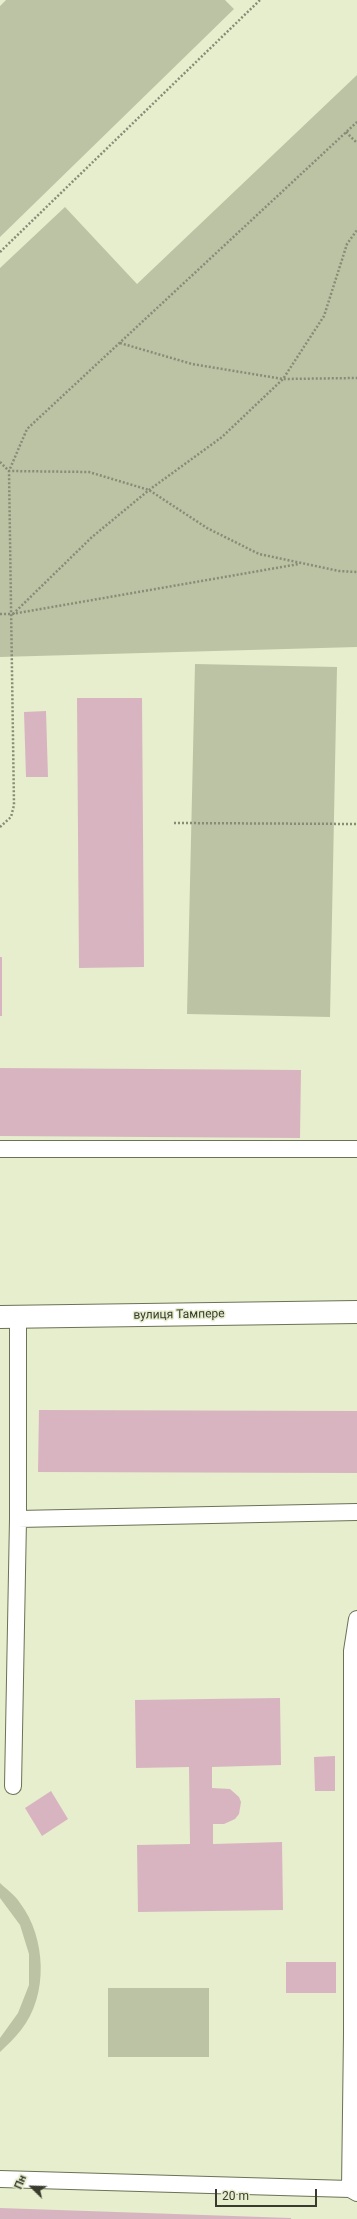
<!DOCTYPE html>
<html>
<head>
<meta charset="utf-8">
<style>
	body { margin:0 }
	#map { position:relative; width:357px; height:2219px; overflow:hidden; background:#e6eecd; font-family:Roboto,sans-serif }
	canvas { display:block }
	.north { position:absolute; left:12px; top:2167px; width:40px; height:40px; -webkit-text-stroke:3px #e6eecd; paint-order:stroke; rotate:293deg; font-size:11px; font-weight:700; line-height:16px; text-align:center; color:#383b2e }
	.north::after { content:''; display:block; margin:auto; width:14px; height:18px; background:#383b2e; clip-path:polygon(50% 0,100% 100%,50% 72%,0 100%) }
	.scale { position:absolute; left:215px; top:2189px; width:102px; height:18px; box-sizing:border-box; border:2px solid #383b2e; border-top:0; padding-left:5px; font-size:12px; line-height:14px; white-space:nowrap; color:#383b2e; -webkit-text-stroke:3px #e6eecd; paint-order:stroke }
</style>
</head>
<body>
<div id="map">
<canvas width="357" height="2219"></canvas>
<div class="north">Пн</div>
<div class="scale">20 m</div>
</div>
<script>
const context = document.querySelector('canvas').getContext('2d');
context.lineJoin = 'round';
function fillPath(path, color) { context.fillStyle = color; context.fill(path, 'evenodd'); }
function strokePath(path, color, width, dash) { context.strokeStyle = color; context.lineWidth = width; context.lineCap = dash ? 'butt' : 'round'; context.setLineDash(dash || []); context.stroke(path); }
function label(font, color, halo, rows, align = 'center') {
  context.font = font + ' Roboto,sans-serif'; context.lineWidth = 3; context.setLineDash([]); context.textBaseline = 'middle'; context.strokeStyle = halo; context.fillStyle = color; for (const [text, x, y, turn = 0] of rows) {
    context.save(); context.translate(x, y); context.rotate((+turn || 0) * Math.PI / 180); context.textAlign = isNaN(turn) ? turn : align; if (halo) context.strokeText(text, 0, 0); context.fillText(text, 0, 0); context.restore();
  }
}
const green = new Path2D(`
	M6,0H225L234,9L0,237V6Z
	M357,75V647L0,657V268L65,207L137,284Z
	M195,664L337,667L330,1017L187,1014Z
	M0,1883C6,1889 15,1895 20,1903C46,1937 49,1995 21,2030C15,2038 7,2045 0,2052V2038L18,2013L29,1985V1954L20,1925L0,1898Z
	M108,1988H209V2057H108Z`);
const building = new Path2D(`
	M77,698H142L144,967L79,968Z
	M46,711L48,777H26L24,712Z
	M0,957H2V1016H0Z
	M0,1068L301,1070L300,1138L0,1136Z
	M39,1410L357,1411V1473L38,1472Z
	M280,1698L281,1765L212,1767V1788L230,1789L239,1797L241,1802L239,1814L235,1819L224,1824H213V1844L282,1842L283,1910L138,1912L137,1845L190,1844L189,1767L136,1768L135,1700Z
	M335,1756V1791H315L314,1757Z
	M51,1791L68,1819L42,1836L25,1808Z
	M286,1962H336V1993H286Z
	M0,2208L291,2218V2219H0Z`);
const path = new Path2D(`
	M346,132L357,143
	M0,252L260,0
	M120,343L192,364L283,379L357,378
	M0,462L9,471L89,472L149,490L207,528L259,554L339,571L357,572
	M0,614H12L299,564
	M13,614L92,537L149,490L222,437L283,379L324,316L347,244L357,230
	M174,823L357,824
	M0,827L11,817L14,805L9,471L27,429L357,122`);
const service = new Path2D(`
	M0,1149H357
	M18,1519L357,1512
	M357,1619L352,1651V2034L350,2189L357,2193
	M13,1786L18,1519V1317
	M0,2179L350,2189`);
const minor = new Path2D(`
	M0,1317L357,1312`);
const streetNames = [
	["вулиця Тампере",179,1315,-1]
];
fillPath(green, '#bcc3a5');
fillPath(building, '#d8b4c0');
strokePath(service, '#6b7255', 18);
strokePath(minor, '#6b7255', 24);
strokePath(path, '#878c76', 2.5, [2, 2]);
strokePath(service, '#fff', 16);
strokePath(minor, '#fff', 22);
label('12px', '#383b2e', '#e6eecd', streetNames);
</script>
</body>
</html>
